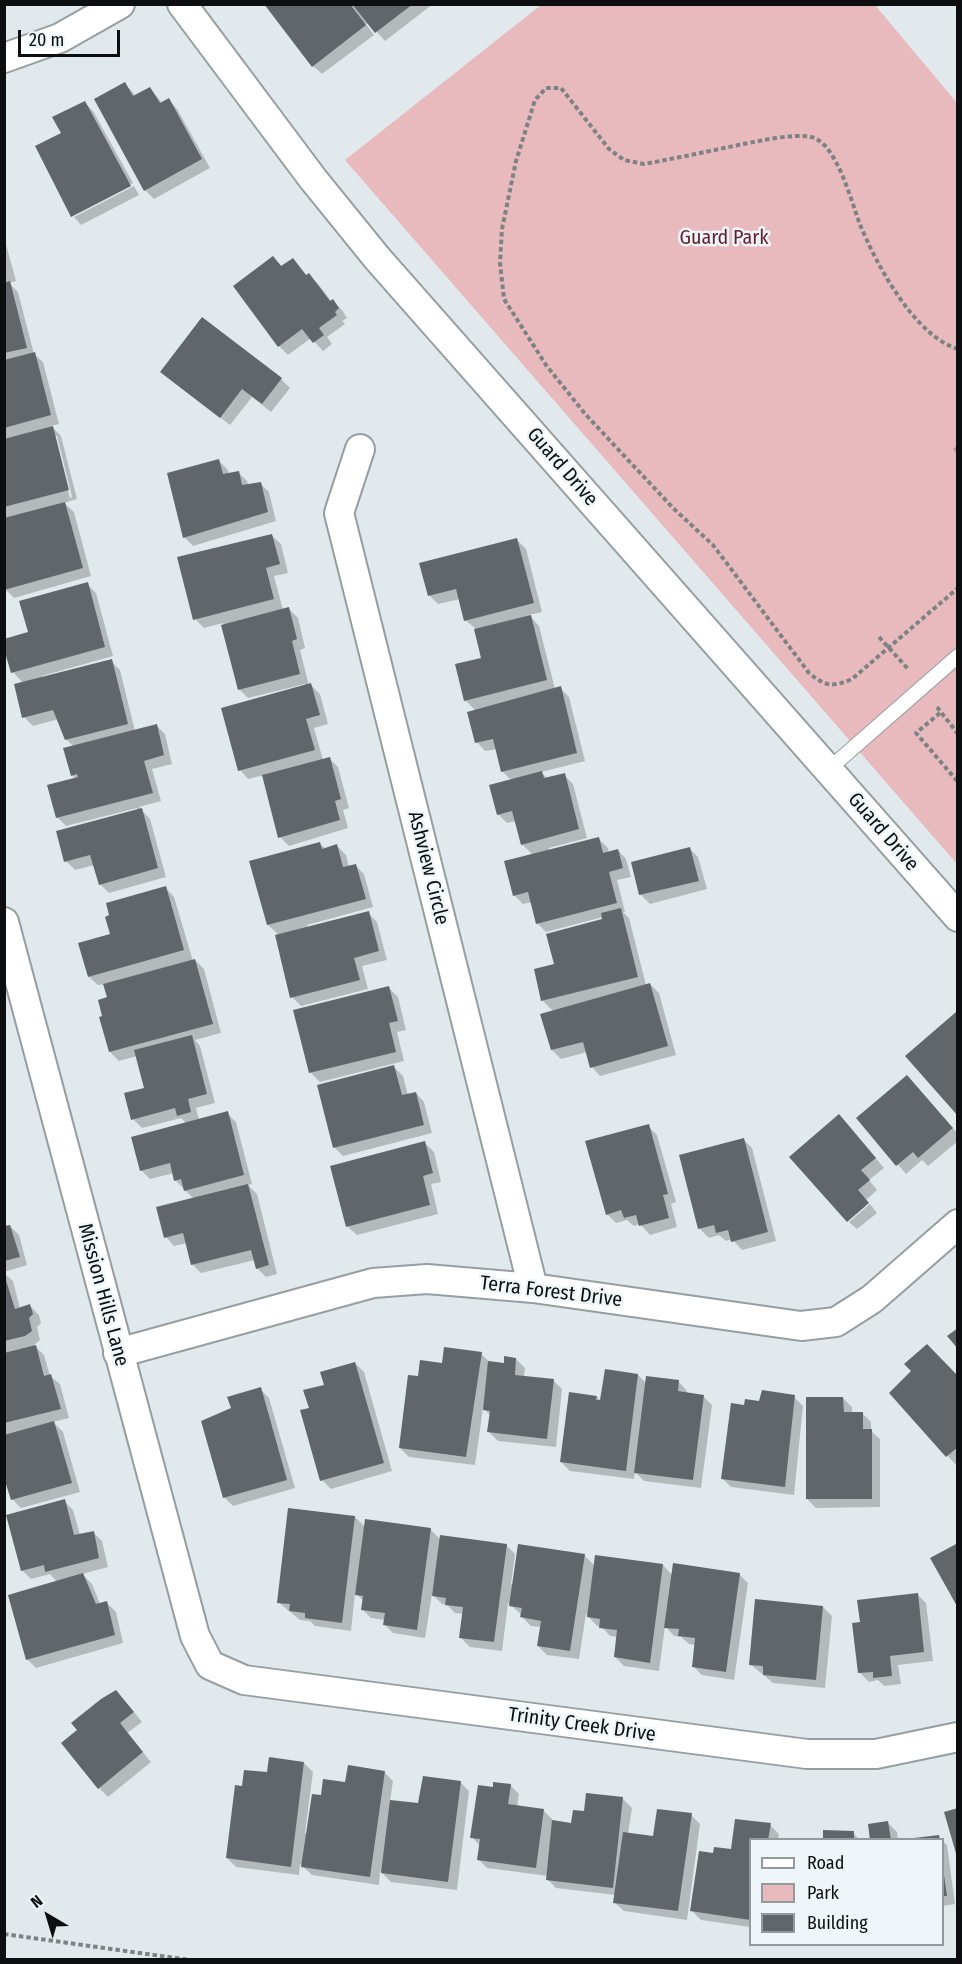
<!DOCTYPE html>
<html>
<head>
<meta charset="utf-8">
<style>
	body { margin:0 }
	#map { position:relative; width:962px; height:1964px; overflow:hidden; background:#e2e9ec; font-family:"Fira Sans Condensed",sans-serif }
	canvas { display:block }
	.frame { position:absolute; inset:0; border:6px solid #0c0e0f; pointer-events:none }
	.legend { position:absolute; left:749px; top:1838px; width:195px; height:108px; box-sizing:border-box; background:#eff6f9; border:2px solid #94999b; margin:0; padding:8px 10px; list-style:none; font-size:18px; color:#0c0e0f }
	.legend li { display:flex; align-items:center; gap:12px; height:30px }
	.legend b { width:30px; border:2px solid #94999b }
	.north { position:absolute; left:18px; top:1886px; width:60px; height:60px; -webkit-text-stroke:4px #eff6f9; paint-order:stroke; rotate:322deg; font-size:16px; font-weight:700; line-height:24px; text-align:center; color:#0c0e0f }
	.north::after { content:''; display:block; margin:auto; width:21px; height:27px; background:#0c0e0f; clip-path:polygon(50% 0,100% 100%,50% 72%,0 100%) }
	.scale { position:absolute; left:18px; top:30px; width:102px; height:27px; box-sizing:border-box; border:3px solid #0c0e0f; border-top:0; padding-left:8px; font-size:18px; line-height:21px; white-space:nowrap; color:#0c0e0f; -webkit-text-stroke:4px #eff6f9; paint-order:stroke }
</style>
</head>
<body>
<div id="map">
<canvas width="962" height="1964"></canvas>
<div class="frame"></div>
<ul class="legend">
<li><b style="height:8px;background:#fff"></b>Road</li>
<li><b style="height:16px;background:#e8babd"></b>Park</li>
<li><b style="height:16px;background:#606669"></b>Building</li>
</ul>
<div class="north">N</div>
<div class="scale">20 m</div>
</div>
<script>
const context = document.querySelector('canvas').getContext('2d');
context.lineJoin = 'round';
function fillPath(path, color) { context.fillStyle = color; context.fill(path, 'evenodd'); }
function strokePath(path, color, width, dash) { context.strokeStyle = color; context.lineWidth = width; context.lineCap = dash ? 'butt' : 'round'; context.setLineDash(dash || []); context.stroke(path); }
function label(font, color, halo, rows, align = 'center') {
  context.font = font + ' "Fira Sans Condensed",sans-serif'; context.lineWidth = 5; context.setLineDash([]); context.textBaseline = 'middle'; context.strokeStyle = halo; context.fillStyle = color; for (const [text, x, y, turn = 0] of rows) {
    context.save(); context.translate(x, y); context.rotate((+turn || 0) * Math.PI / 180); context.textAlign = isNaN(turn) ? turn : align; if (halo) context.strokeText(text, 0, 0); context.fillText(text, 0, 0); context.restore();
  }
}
const green = new Path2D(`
	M541,5H875L957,103V864L345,160Z`);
const shadow = new Path2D(`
	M268,4H433L385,41L369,23L366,24L374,35L322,74L313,66Z
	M125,84L136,96L150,88L162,103L169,100L177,109L210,168L154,199L145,190Z
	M84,102L93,111L133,183L74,214V217L63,134Z
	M134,186L139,195L81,225L74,217Z
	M4,237L16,281L9,283L18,292L34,354L43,362L59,424L51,426L61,436L77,499L64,503L74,512L91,576L14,598L5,589ZM54,436H57L72,497L70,498Z
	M273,258L283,267L293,260L307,276L309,275L318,284L332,302L333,301L342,310L347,318L342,321L345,324L327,337L332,344L323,351L311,338L288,355L279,346Z
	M162,372L281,379L290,388L271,412L252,397L230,425L171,380Z
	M958,445V455L953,449Z
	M219,461L228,470L229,475L238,472L247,481L248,486L260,483L269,492L276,521L193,546L184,537Z
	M272,536L281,544L288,573L274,576L283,610L289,609L298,618L305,648L300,650L309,686L311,685L320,694L328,724L314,728L323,760L329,758L338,767L349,808L343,810L348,828L289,846L280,837L264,775L248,779L240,770L305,686V684L248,698L239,689L223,623L204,628L195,619Z
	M517,540L526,549L542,612L529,615L539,626L555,689L560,688L569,697L585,761L541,772L548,779L564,775L573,784L587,838L549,848V851L599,839L608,848L609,853L618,850L626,859L631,877L617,880L625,912H623L629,918L646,985L650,984L659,993L676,1055L600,1076L592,1067L587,1052L561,1059L552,1050L554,1012L543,1001L535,971L556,965L604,921L603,917L546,932L537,923L532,902L523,904L514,895L533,855L522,844L516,821L507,823L498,814L511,780L502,771L497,749L485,751L477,742L476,711L465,700L483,659L476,629L465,620L460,599L438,604L429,595Z
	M87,584L96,593L113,656L42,676V678L111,661L120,670L135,731L156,725L165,734L172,764L152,769L161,801L139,807L150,819L166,877L109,893L100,884L95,865L75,870L66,861L137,811V808L66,826L57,817L76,779L72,775L73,746L66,739L59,719L33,726L24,717L23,683L13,672L30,634Z
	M320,844L326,849L337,846L346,855L349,867L355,865L364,874L373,907L307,925L308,928L368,913L377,922L387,960L362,966L368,989L301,1006L292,997L279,935L268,925Z
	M689,848L698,857L707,889L650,904L641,895L633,863Z
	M166,888L174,897L193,961L195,960L204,969L221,1033L195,1040L200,1046L215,1103L196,1108L199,1120L227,1113L236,1122L252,1184L248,1185L257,1194L277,1274L266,1277L257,1268L255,1260L201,1273L192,1264L187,1243L174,1246L166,1237L194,1199L175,1180L174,1173L150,1179L141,1170L187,1124L181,1118L142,1128L133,1119L146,1089L137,1056L119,1061L110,1052L104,1017L109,999L105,984L98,985L89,977L112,935Z
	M389,988L398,997L406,1030L397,1032L404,1061L320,1082L311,1073L295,1011Z
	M394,1067L403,1076L408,1095L416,1093L424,1102L432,1133L343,1156L335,1148Z
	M907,1077L958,1134V1141L928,1166L922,1160L906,1174L858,1118Z
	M848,1125L884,1168L869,1180L877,1190L866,1200L868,1202L847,1220Z
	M648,1126L657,1135L676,1202L671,1204L677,1227L650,1235L640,1224L634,1226L627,1220L616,1223L607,1214Z
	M743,1139L752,1148L776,1241L742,1250L732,1239L726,1241L719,1235L709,1238L700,1229L681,1156Z
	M425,1143L434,1152L441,1182L431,1184L438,1214L357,1235L348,1227Z
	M870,1204L877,1213L857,1229L849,1222Z
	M10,1226L19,1235L27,1265L4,1272V1227Z
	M4,1273L13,1281L20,1309L30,1306L39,1315L41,1323L37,1327L40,1340L34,1345L44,1355L50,1376L60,1384L69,1418L53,1422L63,1432L80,1492L21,1508L12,1499L4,1472Z
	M481,1354L491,1363L505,1364L516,1359L525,1368L524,1377L553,1380L562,1389L556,1447L498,1441L489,1432L491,1416L483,1408L475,1465L409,1457L400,1448L419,1377L443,1364Z
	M355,1363L364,1372L392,1471L331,1489L322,1480L326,1386Z
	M913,1371L958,1378L956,1465L891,1393Z
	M638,1375L647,1384L679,1382L687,1391V1394L703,1396L712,1405L701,1488L644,1481L635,1472L634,1479L570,1471L561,1462L597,1397L602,1402Z
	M260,1389L269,1398L295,1488L233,1506L224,1497L232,1408Z
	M794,1397L803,1406L794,1495L731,1487L722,1478L745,1406Z
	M843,1398L852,1407V1413H862L871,1422V1431L880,1439V1507L816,1508L807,1499Z
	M64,1501L73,1510L80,1535L93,1532L102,1541L108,1567L82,1574L92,1584L100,1604L107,1603L116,1612L123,1643L36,1668L27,1659L57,1582L50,1574L31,1579L22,1570Z
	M355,1517L366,1528L430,1529L441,1540L506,1545L515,1554L511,1584L514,1585L584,1555L595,1566L663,1565L672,1575L739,1574L748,1583L734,1680L702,1675L693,1666L696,1645L689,1644L681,1637L674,1636L665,1626L659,1671L624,1666L615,1657L618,1637L610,1636L601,1626H597L586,1614L579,1659L547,1655L538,1646L541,1627L531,1626L522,1617V1615L508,1603L502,1651L470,1647L461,1638L464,1614L455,1613L447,1605L442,1604L432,1594L425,1638L393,1633L384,1624L385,1620L371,1618L362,1609L364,1601L355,1593L351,1631L315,1626L310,1621L300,1620L278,1602Z
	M917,1594L926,1603L933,1661L898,1665L901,1684L884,1686L878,1680L869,1682L860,1673L862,1623Z
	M823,1607L832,1616L825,1688L773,1683L750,1664Z
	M125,1701L142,1722L127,1733L151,1762L108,1797L99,1788Z
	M304,1763L313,1772L305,1833L307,1834L322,1797L346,1784L384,1772L393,1781L390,1801L419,1805L460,1782L469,1791L457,1890L391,1882L380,1871L379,1885L312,1875L300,1864L299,1875L236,1867L227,1858L244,1788L268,1774Z
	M510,1785L519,1794L517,1807L543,1810L552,1819V1822L573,1825L586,1813L623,1799L632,1808L628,1834L655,1838L691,1815L700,1824L687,1920L624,1911L615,1903L616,1895L556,1888L547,1879L548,1876L487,1868L478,1859L480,1846L472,1837L494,1789Z
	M888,1823L897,1832L898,1840H871Z
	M770,1825L779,1834L778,1840H750V1927L701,1920L692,1911L714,1855L732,1851Z
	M853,1833L860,1840H825Z
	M942,1841L947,1845L955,1904L942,1906Z`);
const building = new Path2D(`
	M264,4H350L366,25L312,67Z
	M352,4H413L375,33Z
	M125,82L133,96L150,87L160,103L169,98L202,159L144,191L94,99Z
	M85,101L131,186L71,217L35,146L61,133L52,117Z
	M273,256L281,266L293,258L306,275L309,273L330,301L333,299L339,308L335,312L337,315L319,328L324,335L313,343L302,329L278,347L233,286Z
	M10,281L27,348L4,353V283Z
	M202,317L282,378L262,404L242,389L220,418L160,372Z
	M35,352L51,415L4,428V360Z
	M53,426L69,490L4,507V439Z
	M219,459L223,474L239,471L242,485L261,482L268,512L183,538L167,473Z
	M65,502L83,568L4,590V518Z
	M272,534L280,564L266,568L274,599L193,620L177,557Z
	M517,538L534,603L464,621L456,589L428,596L419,563Z
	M88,582L105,647L11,673L4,649V639L28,632L19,601Z
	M289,607L297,639L292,641L300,674L238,690L221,625Z
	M531,615L547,680L464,701L455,664L481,658L474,629Z
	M112,659L128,724L65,740L53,710L22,718L14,684Z
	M311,683L320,715L306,719L315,750L238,771L221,708Z
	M561,686L577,753L501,772L493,739L475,743L467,712Z
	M157,724L164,755L144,761L153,793L56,818L47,785L78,777L77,774L71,776L63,748Z
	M330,757L341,799L335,801L340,820L278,838L262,775Z
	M542,771L544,778L565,773L579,829L521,845L512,811L497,815L489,785Z
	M142,808L158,868L99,885L90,855L64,862L56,831Z
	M599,837L603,853L618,849L623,868L609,872L617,903L536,924L528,892L513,896L504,861Z
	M320,842L322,849L337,844L343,867L356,864L366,899L267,925L249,861Z
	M690,847L699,881L639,895L631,862Z
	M166,886L184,950L88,977L78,943L110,934L105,917L109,915L106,903Z
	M621,908L638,977L541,1001L534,969L554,964L546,934L602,919L601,913Z
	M369,911L379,951L354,958L360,980L290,998L275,935Z
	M195,959L213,1024L109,1052L99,1017L102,1016L98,1000L107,997L103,984Z
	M650,983L668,1046L590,1068L583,1042L551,1050L540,1014Z
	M389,986L398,1021L389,1023L396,1052L309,1073L293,1010Z
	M956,1012L958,1013V1116L905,1056Z
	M192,1035L207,1094L188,1099L191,1112L177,1116L175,1108L131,1120L124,1093L144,1088L134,1050Z
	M394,1065L402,1095L416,1092L424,1125L333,1148L317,1085Z
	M907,1075L953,1128L918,1158L913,1152L896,1166L856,1118Z
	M228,1111L244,1175L184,1191L181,1179L174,1181L170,1163L140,1171L131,1137Z
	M839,1114L876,1158L861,1170L870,1180L858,1190L869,1203L847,1222L789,1157Z
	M649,1124L668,1194L663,1195L669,1218L639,1226L636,1215L624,1218L621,1210L606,1215L585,1141Z
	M744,1138L768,1232L731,1242L728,1230L716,1233L714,1225L698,1229L679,1155Z
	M425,1141L433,1173L423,1176L430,1205L346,1227L330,1166Z
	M248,1184L269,1265L256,1269L251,1250L191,1265L183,1233L164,1238L156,1207Z
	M10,1225L20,1257L4,1261V1226Z
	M4,1274L15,1309L30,1304L33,1314L29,1318L32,1331L25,1336L4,1341Z
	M958,1328V1349L947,1336Z
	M927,1344L958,1376V1447L946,1457L889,1393L911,1371L904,1364Z
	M36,1345L44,1376L51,1374L61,1409L4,1423V1353Z
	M444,1347L482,1352L466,1457L399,1448L408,1375L418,1376L420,1360L442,1363Z
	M504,1356L516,1358L515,1375L554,1379L547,1439L487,1432L490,1411L483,1410L488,1361L504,1363Z
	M355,1362L384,1463L320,1481L300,1410L309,1408L303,1390L324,1385L320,1372Z
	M605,1369L638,1374L626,1471L560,1462L569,1392L597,1396L596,1400H600Z
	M646,1376L679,1380L678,1391L704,1395L693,1480L634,1473Z
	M261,1387L287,1480L223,1498L201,1421L231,1408L227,1397Z
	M762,1390L795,1395L785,1487L721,1479L731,1403L744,1405L745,1399L759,1401Z
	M806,1397H843L844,1412H863V1429H872V1499H806Z
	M54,1421L72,1483L11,1500L4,1478V1435Z
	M65,1499L74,1535L94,1531L99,1558L45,1572L44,1565L21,1571L6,1515Z
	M288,1508L355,1516L342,1623L305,1618V1613L289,1611L290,1604L277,1603Z
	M365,1519L431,1528L417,1630L383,1625L385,1613L361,1610L363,1596L355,1595Z
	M440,1535L507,1544L494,1642L459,1638L463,1607L445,1605L446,1598L432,1596Z
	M958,1543V1608L930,1558Z
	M518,1544L585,1554L570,1651L537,1646L541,1621L520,1617L522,1608L509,1606Z
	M595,1555L663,1564L650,1663L614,1657L617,1630L599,1628L600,1619L587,1617Z
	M673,1563L740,1573L726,1672L692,1667L695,1638L678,1636L679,1629L664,1628Z
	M83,1573L96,1604L107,1601L115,1635L26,1660L8,1595Z
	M918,1593L924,1652L890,1656L892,1676L873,1678V1672L858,1673L852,1623L860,1622L857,1600Z
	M755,1599L823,1606L816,1680L763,1675V1666L749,1665Z
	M116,1690L134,1712L120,1723L143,1752L98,1789L61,1743L77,1730L71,1723L101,1699Z
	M269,1757L304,1762L291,1867L226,1858L235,1785L242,1786L244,1770L267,1772Z
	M348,1765L385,1771L370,1877L301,1867L312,1794L321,1795L323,1779L345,1782Z
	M423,1776L461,1781L448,1882L381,1873L390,1800L418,1803Z
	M493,1782L511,1784L508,1804L544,1809L536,1868L477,1860L480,1839L470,1838L478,1785L493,1787Z
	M586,1793L623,1797L613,1888L546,1880L552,1820L571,1823L573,1810L584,1811Z
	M958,1808V1857H957L944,1812Z
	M657,1809L692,1813L678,1911L613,1903L623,1832L653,1836Z
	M735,1819L771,1823L768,1840H750V1920L690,1911L699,1851L713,1853L714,1847L731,1849Z
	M888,1821L891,1840H870L868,1824Z
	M823,1830L854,1831V1840H823Z
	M939,1835L940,1840H914V1838Z
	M942,1875H944L947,1896H942Z`);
const path = new Path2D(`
	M958,349C914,336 875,262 859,222C851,200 836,142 811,137C794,133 760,141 743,144C710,151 677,158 644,164L624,160L609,149L561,88H546L535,100L516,161L502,229L500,263L504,299L546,365L586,415L673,508L713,545L809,673C826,687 833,687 852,679L958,588
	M879,637L909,670
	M937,707L958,734
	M940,713L916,733L958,782
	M4,1934L190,1960`);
const service = new Path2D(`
	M829,769L958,656`);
const minor = new Path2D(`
	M182,4L313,179L377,258L958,917
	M4,58L60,38L120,4
	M360,449L339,513L533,1288
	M4,922L195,1636L210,1665L244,1680L807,1754H876L958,1737
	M118,1353L373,1283L427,1279L533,1288L801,1326L836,1322L872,1299L958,1224`);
const parkNames = [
	["Guard Park",724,238]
];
const streetNames = [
	["Guard Drive",562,467,49],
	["Guard Drive",883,832,49],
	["Ashview Circle",428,868,76],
	["Terra Forest Drive",551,1292,7],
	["Mission Hills Lane",103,1295,75],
	["Trinity Creek Drive",582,1725,8]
];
fillPath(green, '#e8babd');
fillPath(shadow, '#0003');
fillPath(building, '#606669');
strokePath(service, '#979ea1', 16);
strokePath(minor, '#979ea1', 32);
strokePath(path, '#7d8284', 4, [4.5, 3]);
strokePath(service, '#fff', 14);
strokePath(minor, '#fff', 28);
label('20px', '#681d2a', '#eff6f9', parkNames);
label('20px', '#0c0e0f', '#eff6f9', streetNames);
</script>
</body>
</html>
